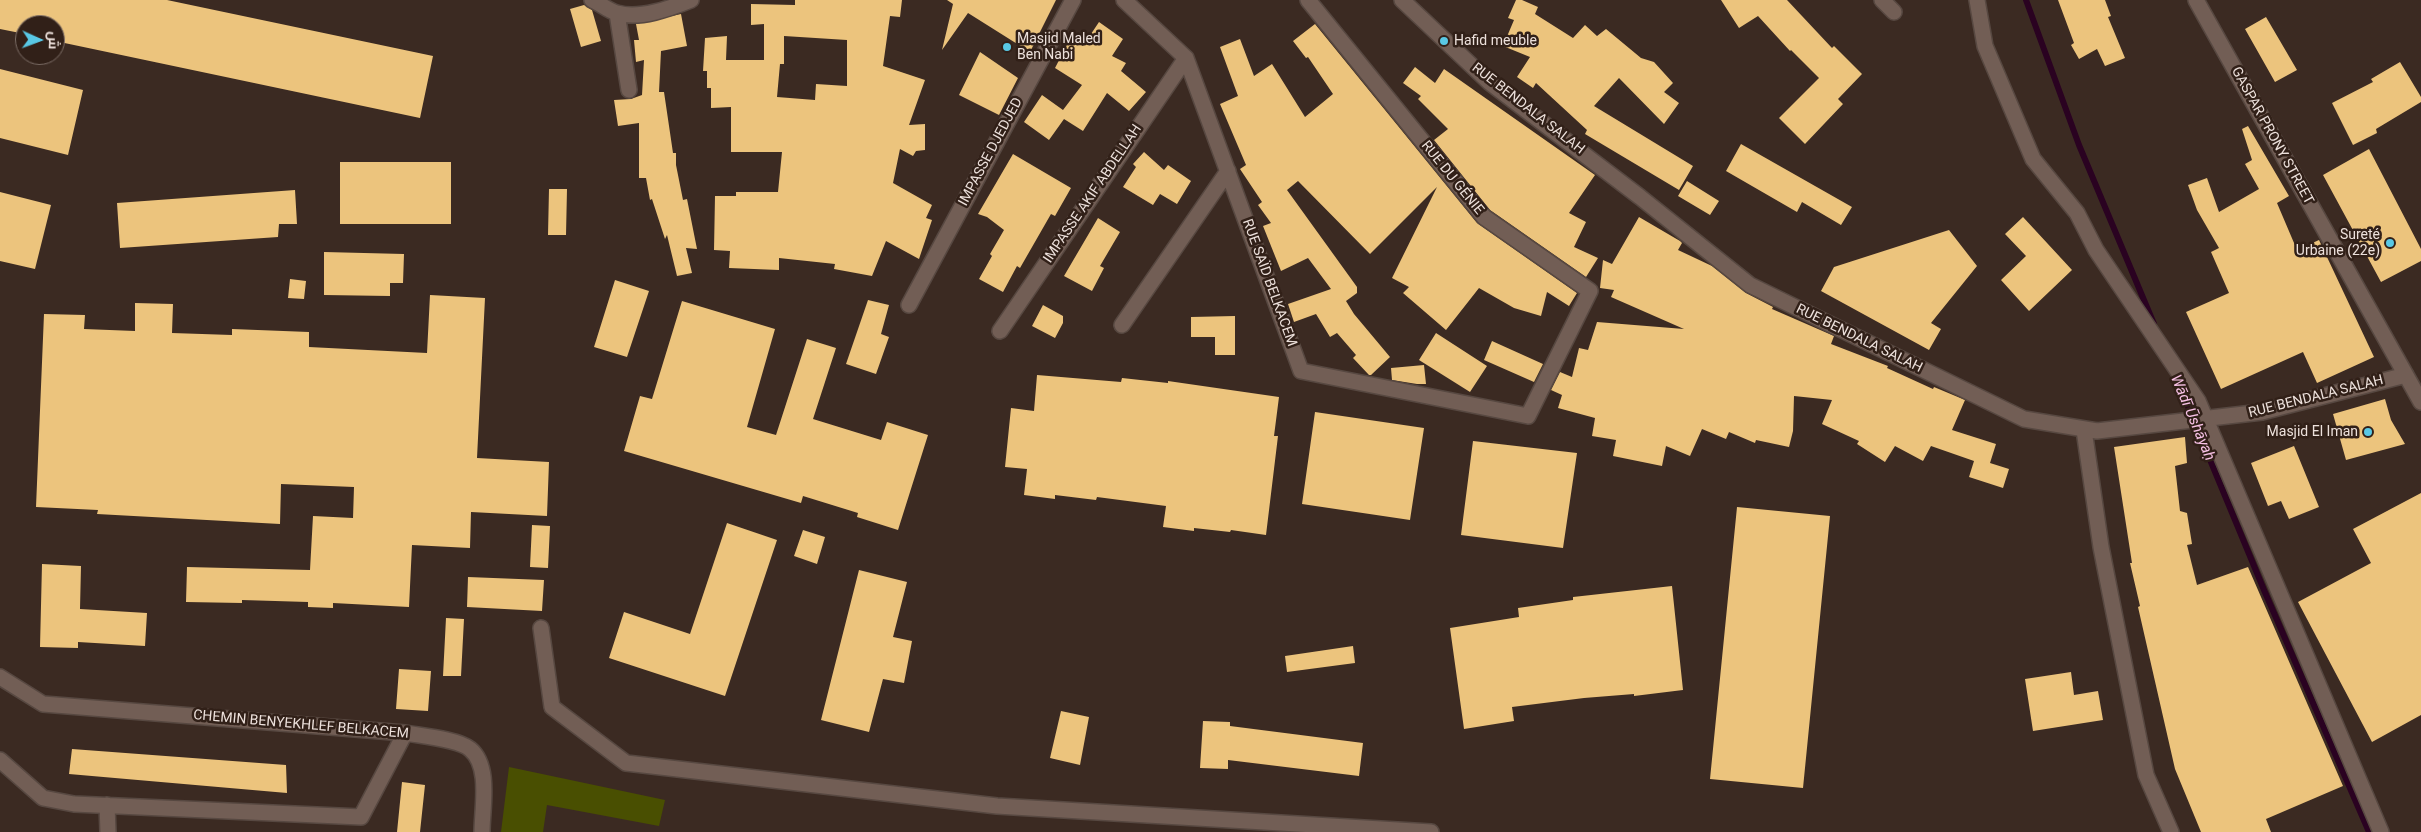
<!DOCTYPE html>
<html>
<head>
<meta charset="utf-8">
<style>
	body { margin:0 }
	#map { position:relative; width:2421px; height:832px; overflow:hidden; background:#3b2a22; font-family:Roboto,Cairo,sans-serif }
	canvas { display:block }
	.north { position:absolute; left:15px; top:15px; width:50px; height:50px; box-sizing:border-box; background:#312018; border:1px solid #7c6d66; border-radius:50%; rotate:92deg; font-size:14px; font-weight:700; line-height:20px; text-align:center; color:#ede1dc }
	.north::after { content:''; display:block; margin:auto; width:18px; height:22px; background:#59c8e5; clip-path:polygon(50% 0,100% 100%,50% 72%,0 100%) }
</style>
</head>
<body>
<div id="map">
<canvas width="2421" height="832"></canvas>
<div class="north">ش</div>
</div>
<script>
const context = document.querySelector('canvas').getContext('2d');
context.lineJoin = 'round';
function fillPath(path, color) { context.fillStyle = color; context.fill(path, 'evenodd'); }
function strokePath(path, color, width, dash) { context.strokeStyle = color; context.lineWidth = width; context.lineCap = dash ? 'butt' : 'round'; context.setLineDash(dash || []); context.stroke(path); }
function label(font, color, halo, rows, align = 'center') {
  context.font = font + ' Roboto,sans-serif'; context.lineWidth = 5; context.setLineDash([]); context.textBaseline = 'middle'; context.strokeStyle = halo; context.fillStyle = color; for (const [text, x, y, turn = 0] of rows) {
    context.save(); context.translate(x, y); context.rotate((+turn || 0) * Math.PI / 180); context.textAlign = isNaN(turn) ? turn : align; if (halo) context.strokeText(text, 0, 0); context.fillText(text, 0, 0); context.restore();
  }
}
const green = new Path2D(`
	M509,767L665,800L659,826L547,805L543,832H501Z`);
const stream = new Path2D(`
	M2026,0L2079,145L2154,324
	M2177,380L2264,590L2369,832`);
const building = new Path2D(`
	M0,0H167L433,56L420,118L55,41V25H25V34L0,29Z
	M795,0H902L900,17L890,16L883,66L925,80L909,125L925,124V150L916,151L913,156L900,149L893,183L932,205L926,218L932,220L919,259L886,241L872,276L834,269L835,264L779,258V270L729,268L730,251L714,250L715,196H736V192H778L782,152H731V107L711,108V88H707V71H703L705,38L727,36L726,60H764V24L751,25V4L795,5ZM784,36L847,40V86L816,84L815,100L777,97L780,64H784Z
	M947,0H1056L1030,52L968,13L942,50L953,4Z
	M1516,0H1522L1538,7L1535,14L1573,38L1585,25L1597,36L1606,29L1641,58L1654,62L1673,83L1664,92L1679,103L1664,124L1619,78L1594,106L1693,166L1679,190L1585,134L1587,130L1536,83L1533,88L1517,77L1530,57L1503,46L1514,20L1508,18Z
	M1721,0H1787L1832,48L1834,46L1862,74L1838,99L1843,104L1805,144L1779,118L1819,78L1791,50L1790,51L1758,16L1739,28Z
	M2058,0H2105L2111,16L2108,17L2125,58L2105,66L2097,49L2079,59L2071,45L2074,43Z
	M584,5L592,10L601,41L581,47L570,9Z
	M681,14L687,46L661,51L659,92H664L673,153H676V165L683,200L687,199L697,249L686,248L692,273L677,276L667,235L665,239L652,199L650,200L646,178H639V123L618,126L614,100L631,99L642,95L644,60L636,62L634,40H639L636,24Z
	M2266,17L2297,70L2275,82L2245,29Z
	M1099,22L1123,39L1112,56L1126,63L1121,71L1146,92L1129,111L1107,93L1083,131L1064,119L1049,140L1024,122L1042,95L1063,110L1082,85L1055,68L1070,39L1083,46Z
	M1315,24L1477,223L1577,293L1569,306L1547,292L1541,316L1514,308L1479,288L1446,330L1403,293L1409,287L1392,278L1437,187L1370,254L1298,181L1287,190L1357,287V293L1346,301L1354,314L1390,357L1371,375H1369L1353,358L1356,355L1337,333L1330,337L1316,314L1294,322L1288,304L1331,289L1308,258L1281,271L1263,226L1271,223L1258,205L1262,202L1240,169L1246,165L1220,104L1238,96L1220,47L1240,39L1254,76L1272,64L1305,117L1333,94L1308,57L1306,58L1293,41Z
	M980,52L1018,78L999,115L959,95Z
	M2400,62L2421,97V102L2376,129L2377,133L2353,145L2332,103L2373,82L2371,79Z
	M1415,67L1435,83L1444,69L1595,175L1569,213L1586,222L1574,247L1598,258L1586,277L1490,210L1434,140L1448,129L1418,99L1421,96L1403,83Z
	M0,69L83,90L68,155L0,138Z
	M2248,126L2289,196L2277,203L2297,250L2319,240L2374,357L2317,383L2303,352L2221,389L2186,312L2229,293L2211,252L2219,248L2197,210L2188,185L2207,178L2219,212L2259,189L2245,164L2252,160L2242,129Z
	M1741,144L1852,207L1841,225L1802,202L1797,212L1726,171Z
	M2369,149L2421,249V261L2381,282L2323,175Z
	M1144,152L1164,170L1168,165L1191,181L1177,204L1160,194L1153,205L1123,187L1136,167L1133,164Z
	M1013,154L1071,188L1055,216L1051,214L1020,268L1017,266L1003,292L979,279L992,256L990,254L1004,230L987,217L978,214Z
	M340,162H451V224H340Z
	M1687,181L1719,201L1710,215L1678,196Z
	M549,189H567L566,235H548Z
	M295,190L297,224H279L278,237L120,248L117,203Z
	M0,192L51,205L35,269L0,261Z
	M1639,217L1680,241L1682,243L1678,250L1712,266L1746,293L1773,307L1772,309L1834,336L1831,344L1888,366L1887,368L1933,389L1934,387L1965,400L1952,430L1996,444L1990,463L2009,469L2003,488L1969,477L1974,461L1931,446L1923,461L1895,446L1885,462L1857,444L1859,441L1822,424L1832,400L1794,396L1793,431L1789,447L1756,440L1755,443L1729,432L1726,439L1702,429L1690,456L1666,446L1662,466L1613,456L1616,440L1592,436L1595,418L1558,408L1562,395L1551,390L1560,372L1572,377L1579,348L1588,350L1597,322L1684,329L1611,297L1614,290L1600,288L1603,260L1612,264Z
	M2023,217L2072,270L2029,311L2001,280L2026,256L2005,234Z
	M1098,218L1120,232L1100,266L1104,268L1092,291L1064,276Z
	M1949,230L1977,266L1931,323L1941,329L1929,350L1821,291L1834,267Z
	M324,252L404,254L403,283H390V296L324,295Z
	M290,279L306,281L304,299L288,298Z
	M615,280L649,291L627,357L594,347Z
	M430,295L485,298L477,458L549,462L547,516L471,512L470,548L412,545L409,607L333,603V608L308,607V602L242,600V603L186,602L187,567L310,570L313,516L353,518L354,487L281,484L280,524L97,514L98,510L36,507L44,314L85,315L84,329L135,331V303L173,304L172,333L232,335V329L309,332V347L427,353Z
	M868,300L889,305L881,334L889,337L876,374L846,364Z
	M682,301L775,329L747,427L776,435L807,339L836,348L813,419L881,440L887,422L928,435L898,530L857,517L858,513L803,496L801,503L624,451L640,396L652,399Z
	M1043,305L1063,316V323L1055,338L1032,326Z
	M1235,316V355H1215V337H1191V317Z
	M1436,333L1487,366L1470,392L1419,360Z
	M1492,341L1543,364L1534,382L1484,360Z
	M1424,365L1426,384H1417L1392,380L1391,368Z
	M1037,375L1121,382L1122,378L1168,383V381L1279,397L1274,436H1278L1266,535L1231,530L1230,532L1194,528V531L1163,527L1166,506L1097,497L1096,500L1055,495V499L1024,495L1027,469L1005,467L1011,408L1034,411Z
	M2385,399L2391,420L2405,444L2346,460L2333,414Z
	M1315,412L1424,428L1410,520L1302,504Z
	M2185,437L2187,463L2175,466L2180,511L2187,513L2192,544L2187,545L2197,585L2248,567L2343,786L2266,819L2271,832H2201L2175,769L2138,607L2140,606L2130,563H2132L2114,447Z
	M1473,441L1577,453L1563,548L1461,535Z
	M2294,446L2319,507L2289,519L2281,501L2268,506L2251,463Z
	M2421,493V715L2372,742L2298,602L2371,563L2353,529Z
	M1737,507L1830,516L1803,788L1710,779Z
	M727,523L777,540L725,696L609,658L624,612L690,634Z
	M532,525L550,526L548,568L530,567Z
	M803,530L825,537L817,564L794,556Z
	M42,564L81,566L80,609L147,613L145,646L78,642V648L40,647Z
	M859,570L907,582L893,637L912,641L904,683L883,679L869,732L821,720Z
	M468,577L544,580L542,611L467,607Z
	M1672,586L1683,690L1634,696V694L1584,698L1512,707L1514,721L1464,729L1450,628L1519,617L1518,608L1573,600V597Z
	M446,618L464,619L461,676H443Z
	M1353,646L1355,663L1287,672L1285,656Z
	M399,669L431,671L428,711L396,709Z
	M2071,672L2074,695L2098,691L2103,720L2033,731L2025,679Z
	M1061,711L1089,717L1080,765L1050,758Z
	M1203,721L1230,722V726L1363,743L1359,776L1228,760V769L1200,768Z
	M72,749L286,765L287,793L69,774Z
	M402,782L425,785L420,832H397Z`);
const minor = new Path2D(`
	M592,0C600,3 608,11 617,13C639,20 671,8 691,0
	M1124,0L1186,58L1301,371L1528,416L1590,291L1484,217L1308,0
	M1402,0L1489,82L1640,197L1750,285L2024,419L2097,431L2262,412L2406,375
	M1882,0L1894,12
	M1977,0L1985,46L2033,159L2077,213L2096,250L2198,401L2381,832
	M2196,0L2421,402
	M617,13L629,90
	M909,305L1073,0
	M1122,325L1228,171
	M1000,331L1186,58
	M2084,430L2101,547L2146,775L2171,832
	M541,628L552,707L626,763L997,806L1431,832
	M0,677L43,704L405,733C422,736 458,739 470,749C491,766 482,808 482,832
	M0,760L43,798L74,804L361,817L405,733
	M107,805L108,832`);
const markers = [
	[1444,41,5,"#59c8e5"],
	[1007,47,5,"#59c8e5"],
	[2390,243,5,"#59c8e5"],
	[2368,432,5,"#59c8e5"]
];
const poiNames = [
	["Masjid Maled",1017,39],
	["Ben Nabi",1017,55],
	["Hafid meuble",1454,41],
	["Sureté",2380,235,"right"],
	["Urbaine (22e)",2380,251,"right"],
	["Masjid El Iman",2358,432,"right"]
];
const streetNames = [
	["RUE BENDALA SALAH",1528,109,38],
	["GASPAR PRONY STREET",2272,136,61],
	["IMPASSE DJEDJED",991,152,-62],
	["RUE DU GÉNIE",1452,178,51],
	["IMPASSE AKIF ABDELLAH",1093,194,-56],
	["RUE SAÏD BELKACEM",1269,283,70],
	["RUE BENDALA SALAH",1859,339,26],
	["RUE BENDALA SALAH",2316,397,-14],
	["CHEMIN BENYEKHLEF BELKACEM",301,725,5]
];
const waterNames = [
	["Wādī Ūshāyaḥ",2192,418,67]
];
fillPath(green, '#494f01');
strokePath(stream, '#2a0221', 6);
fillPath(building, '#ecc47d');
strokePath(minor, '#574841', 18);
strokePath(minor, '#725e55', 15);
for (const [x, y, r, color] of markers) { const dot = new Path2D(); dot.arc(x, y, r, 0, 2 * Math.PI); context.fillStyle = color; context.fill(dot); strokePath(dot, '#312018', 2); }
label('14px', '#ede1dc', '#312018', poiNames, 'left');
label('14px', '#ede1dc', '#312018', streetNames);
label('italic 15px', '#f8c2e6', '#312018', waterNames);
</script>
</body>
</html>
